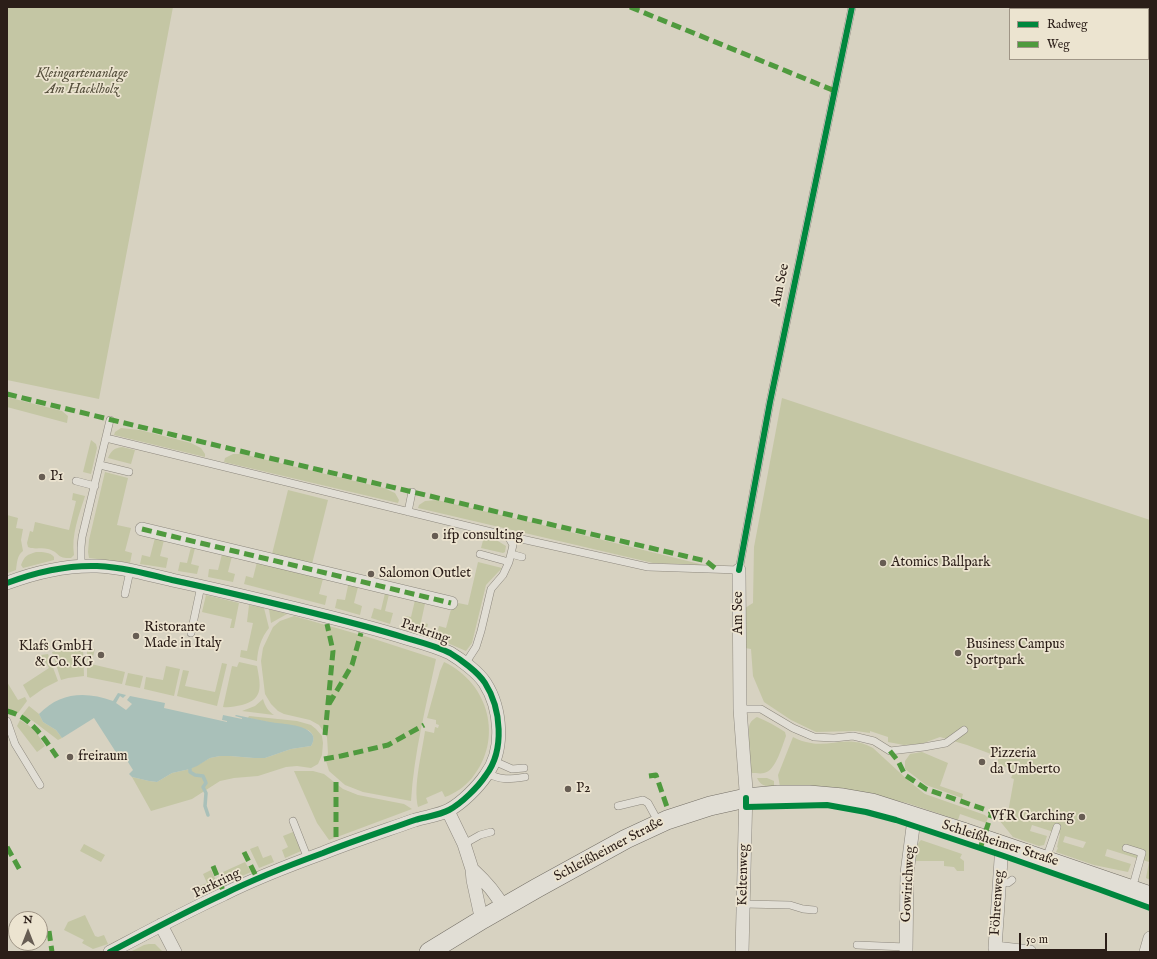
<!DOCTYPE html>
<html>
<head>
<meta charset="utf-8">
<style>
	body { margin:0 }
	#map { position:relative; width:1157px; height:959px; overflow:hidden; background:#d7d2c1; font-family:"IM FELL English",serif }
	canvas { display:block }
	.frame { position:absolute; inset:0; border:8px solid #2b1e18; pointer-events:none }
	.legend { position:absolute; left:1009px; top:8px; width:140px; height:52px; box-sizing:border-box; background:#ece4d0; border:1px solid #9f9586; margin:0; padding:5px 7px; list-style:none; font-size:12px; color:#2b1e18 }
	.legend li { display:flex; align-items:center; gap:8px; height:20px }
	.legend b { width:20px; border:1px solid #9f9586 }
	.north { position:absolute; left:8px; top:911px; width:40px; height:40px; box-sizing:border-box; background:#ece4d0; border:1px solid #9f9586; border-radius:50%; rotate:0deg; font-size:11px; font-weight:700; line-height:16px; text-align:center; color:#2b1e18 }
	.north::after { content:''; display:block; margin:auto; width:14px; height:18px; background:#675d53; clip-path:polygon(50% 0,100% 100%,50% 72%,0 100%) }
	.scale { position:absolute; left:1019px; top:933px; width:88px; height:18px; box-sizing:border-box; border:2px solid #2b1e18; border-top:0; padding-left:5px; font-size:12px; line-height:14px; white-space:nowrap; color:#2b1e18; -webkit-text-stroke:3px #ece4d0; paint-order:stroke }
</style>
</head>
<body>
<div id="map">
<canvas width="1157" height="959"></canvas>
<div class="frame"></div>
<ul class="legend">
<li><b style="height:5px;background:#00873e"></b>Radweg</li>
<li><b style="height:5px;background:#4f9a3e"></b>Weg</li>
</ul>
<div class="north">N</div>
<div class="scale">50 m</div>
</div>
<script>
const context = document.querySelector('canvas').getContext('2d');
context.lineJoin = 'round';
function fillPath(path, color) { context.fillStyle = color; context.fill(path, 'evenodd'); }
function strokePath(path, color, width, dash) { context.strokeStyle = color; context.lineWidth = width; context.lineCap = dash ? 'butt' : 'round'; context.setLineDash(dash || []); context.stroke(path); }
function label(font, color, halo, rows, align = 'center') {
  context.font = font + ' "IM FELL English",serif'; context.lineWidth = 3.5; context.setLineDash([]); context.textBaseline = 'middle'; context.strokeStyle = halo; context.fillStyle = color; for (const [text, x, y, turn = 0] of rows) {
    context.save(); context.translate(x, y); context.rotate((+turn || 0) * Math.PI / 180); context.textAlign = isNaN(turn) ? turn : align; if (halo) context.strokeText(text, 0, 0); context.fillText(text, 0, 0); context.restore();
  }
}
const green = new Path2D(`
	M7,7H173L99,399L7,380Z
	M7,397L62,411L68,416L67,423L7,407Z
	M782,398L1150,520V880L1146,878L1149,862L1107,849L1105,856L1131,864L1128,872L1094,865L1056,852L1058,848L1057,847L1060,834L1032,825L1030,831L1047,836L1044,845L1039,846L1013,837L999,820L1001,817L1007,818L1014,779L1011,778L1014,771L997,763L999,757L967,745L940,737L921,744L904,745L888,742V737L870,731V733L856,731L816,732L791,720L764,702L753,676L751,649L745,648V608L753,603L754,547ZM1065,836L1086,842L1083,848L1063,842Z
	M121,428L140,430L191,443L201,448L205,454V457L114,435L115,432Z
	M91,440L96,444L97,448L91,474L83,472Z
	M122,447L135,450L131,464L108,458C111,451 114,448 122,447Z
	M233,454H242L384,488L395,493L399,500L398,503L224,462L225,458Z
	M105,472L128,478L117,525L131,528L125,551L132,553L130,563L89,558L88,552L89,540Z
	M288,490L328,500L311,568L271,558Z
	M73,493L85,496C79,515 71,535 74,555L71,558C56,559 60,552 48,549C41,547 35,550 28,547L27,543L30,531L33,532L35,522L69,530L76,501L72,500Z
	M437,500L530,522L704,565L653,563L418,508L419,505L425,501Z
	M7,515L18,518L16,528L23,529L21,540L23,551C17,555 17,563 16,570L8,573H7Z
	M485,533L506,546L505,552L503,553L481,548Z
	M156,534L165,536L160,556L168,558L166,568L140,564L142,555L150,557Z
	M192,543L196,544L191,564L199,566L197,574L178,571L180,562L187,563Z
	M223,550L233,552L228,572L235,574L233,582L208,577L209,569L218,570Z
	M36,552C43,552 50,552 54,557V560L23,568L21,565C25,555 27,555 36,552Z
	M258,558L324,575L319,594L327,596L325,605L244,584L246,576L253,578Z
	M478,562L502,568L486,585L472,643L466,651L436,638L439,626L446,628L453,602L468,605Z
	M349,581L359,583L354,603L362,606L360,615L335,608L337,599L345,600Z
	M386,589L390,590L385,611L393,613L390,624L371,618L374,608L381,610Z
	M206,595L239,603L234,628H230L232,619L202,612Z
	M416,596L426,599L421,622L428,624L425,636L401,628L404,616L411,617Z
	M249,605L264,608L269,628C261,638 258,648 257,661L240,657L241,650L247,651L253,623L247,622Z
	M269,609L287,614L271,623Z
	M294,616L368,637L436,659C426,706 414,753 411,801L363,792L345,785L329,771L326,761L328,753L327,737L319,725L310,720L284,714L278,711L271,704L265,694L261,661L263,648L273,627L280,621Z
	M70,648H83L84,676L68,678L61,680L52,652Z
	M87,648L95,649L91,664L125,672L122,684L87,677Z
	M48,654L58,681L44,688L30,698L23,685L49,668L41,655Z
	M239,662L257,666C260,684 265,699 242,705C235,706 230,708 223,707L232,666L237,667Z
	M444,662C489,683 504,739 472,778C464,787 456,793 445,797L442,791L426,798L428,803L418,807C413,786 422,753 425,731L434,733L435,727L438,728L439,725L436,724V720L427,718L440,671Z
	M222,663L227,664L217,706L177,696L183,670L189,671L185,686L215,692Z
	M166,666L180,669L174,696L144,689L146,677L163,680Z
	M128,673L143,676L140,688L125,685Z
	M7,682L18,700L25,697L27,701L18,713L7,709Z
	M263,699C265,706 268,711 274,715L242,711L255,706Z
	M29,706L39,714L43,722L56,730L62,738L58,740L33,721L22,715Z
	M249,716L297,721L311,725L316,729L322,736L323,743L322,755L318,764L311,768L297,766L286,767L258,776L234,778L220,781L192,799L151,811L132,777L149,781L157,782L172,773L190,769L210,758L220,756H230L254,758H265L291,749L311,746C315,739 314,734 308,730L248,718Z
	M757,717C767,721 776,726 785,732L786,736C782,746 776,771 764,773C761,774 755,773 752,773L749,768V727C750,722 752,720 757,717Z
	M20,720C34,728 37,733 45,746L37,752L17,726Z
	M793,737C798,740 804,742 811,743C825,746 840,740 855,742C861,742 867,745 873,748L910,782L925,794L985,815L988,818L986,823L960,814L958,820L907,803L884,798L780,787L778,775Z
	M922,752L948,763L940,786L963,794L962,798L926,785L905,769V761L910,754Z
	M294,771H313L324,774L343,789L358,795L404,804L412,809L329,840L317,823Z
	M757,778H767L774,781V786C766,787 761,786 757,778Z
	M293,832L301,851L285,858L282,850L288,847L283,836Z
	M921,840L962,854L960,858L964,861V871H957L954,867L944,866V861H915C916,854 915,845 921,840Z
	M84,844L105,855L101,862L80,851Z
	M258,846L263,858L271,855L274,862L259,868L250,849Z
	M245,862L251,872L227,883L223,872Z
	M211,870L219,887L204,894L200,886L207,883L203,874Z
	M85,915L95,936L98,937L104,935L108,944L93,949L82,943L84,940L64,930L68,922Z
	M149,944H155L163,952H130L144,945Z`);
const water = new Path2D(`
	M118,693L126,695L123,698L120,696L116,703L126,710L132,704L127,700L130,696L165,703L164,708L227,722V721L222,720L223,715L242,719V718L235,716L236,715C247,717 258,720 270,722C281,724 301,724 310,732C315,736 314,741 311,746L291,749L265,758H254L230,756H220L210,758L197,766L190,769L172,773L157,782L149,781L132,777L129,774L133,770L123,754L119,757L94,718L62,738L56,730L43,722L39,714C60,692 86,691 113,701Z`);
const stream = new Path2D(`
	M190,769V772L195,775L203,776L206,783L203,787L206,793L205,806L208,815`);
const lane = new Path2D(`
	M106,438L508,536L513,545L509,562L503,575L491,589L481,631L476,647L465,664
	M100,465L129,472
	M76,481L95,486
	M408,512L412,492
	M508,536L648,567L739,570L770,402L852,7
	M480,554L509,562
	M511,554L522,557
	M81,566V547L82,537L110,420
	M125,594L130,571
	M191,633L201,586
	M740,709H761L793,728L814,737L834,738L853,736L874,741L890,751L924,747L946,743L964,730
	M7,721L15,744L40,785
	M494,761L512,769L524,768
	M488,773C500,781 512,779 525,777
	M618,806L643,800L648,803L659,823
	M293,821L308,859
	M464,844L480,835L491,832
	M1126,848L1142,853L1132,889
	M1046,859L1057,827
	M999,881L1008,883L1012,880
	M744,904L790,905L803,909L814,910
	M857,945L906,947`);
const street = new Path2D(`
	M142,529L451,603
	M739,570L740,709L746,790L742,952
	M7,583C36,572 65,565 97,566C122,567 148,574 172,580C214,589 256,599 297,609C334,618 370,627 406,638C420,642 436,646 450,653C460,659 478,672 485,683C501,708 505,750 486,775C478,787 462,803 449,810C440,815 425,817 415,820C384,831 353,841 323,853C290,865 256,878 224,894C185,912 148,932 110,952
	M448,811L464,844L472,869L473,880L480,912L483,919
	M1002,845L995,948L1030,952
	M472,869C484,880 496,893 503,907
	M161,925L175,952
	M906,952L907,873L913,827L917,817
	M1146,952L1150,938`);
const secondary = new Path2D(`
	M429,952L483,919L537,888L626,839L667,820L710,806L746,798L778,795H809L843,798L872,803L963,832L1150,896`);
const quiet = new Path2D(`
	M630,7L835,91
	M7,394C239,452 473,506 706,561L716,569
	M142,529L451,603
	M329,704L352,665L361,633
	M7,711C31,717 44,738 57,757
	M325,735L333,651L327,624
	M890,751L898,761L905,775L926,789L992,812L980,849
	M324,759L341,756L388,745L424,725
	M649,776L656,775L667,807
	M336,782V840
	M7,847L21,872
	M244,852L257,878
	M213,866L224,893
	M49,931L52,952`);
const cycleway = new Path2D(`
	M739,570L770,402L852,7
	M7,583C36,572 65,565 97,566C122,567 148,574 172,580C214,589 256,599 297,609C334,618 370,627 406,638C420,642 436,646 450,653C460,659 478,672 485,683C501,708 505,750 486,775C478,787 462,803 449,810C440,815 425,817 415,820C384,831 353,841 323,853C290,865 256,878 224,894C185,912 148,932 110,952
	M746,798V807L827,805L866,812L896,820L1001,855L1098,889L1150,908`);
const markers = [
	[42,477,4,"#675d53"],
	[435,536,4,"#675d53"],
	[883,563,4,"#675d53"],
	[371,574,4,"#675d53"],
	[136,636,4,"#675d53"],
	[958,653,4,"#675d53"],
	[101,655,4,"#675d53"],
	[70,757,4,"#675d53"],
	[982,762,4,"#675d53"],
	[568,789,4,"#675d53"],
	[1082,817,4,"#675d53"]
];
const parkNames = [
	["Kleingartenanlage",82,74],
	["Am Hacklholz",82,90]
];
const streetNames = [
	["Am See",781,285,-78],
	["Am See",739,613,-90],
	["Parkring",425,632,19],
	["Schleißheimer Straße",1000,844,18],
	["Schleißheimer Straße",609,850,-28],
	["Keltenweg",744,875,-89],
	["Parkring",217,884,-26],
	["Gowirichweg",909,884,-87],
	["Föhrenweg",998,903,-86]
];
const poiNames = [
	["P1",50,477],
	["ifp consulting",443,536],
	["Atomics Ballpark",891,563],
	["Salomon Outlet",379,574],
	["Ristorante",144,628],
	["Made in Italy",144,644],
	["Business Campus",966,645],
	["Sportpark",966,661],
	["Klafs GmbH",93,647,"right"],
	["& Co. KG",93,663,"right"],
	["Pizzeria",990,754],
	["da Umberto",990,770],
	["freiraum",78,757],
	["P2",576,789],
	["VfR Garching",1074,817,"right"]
];
fillPath(green, '#c4c6a4');
fillPath(water, '#a9c0b9');
strokePath(stream, '#a9c0b9', 3.5);
strokePath(lane, '#8d887e', 8);
strokePath(street, '#8d887e', 14);
strokePath(secondary, '#757067', 20);
strokePath(lane, '#e1ded5', 7);
strokePath(street, '#e1ded5', 13);
strokePath(secondary, '#e1ded5', 19);
strokePath(quiet, '#4f9a3e', 5, [10, 5]);
strokePath(cycleway, '#00873e', 6);
for (const [x, y, r, color] of markers) { const dot = new Path2D(); dot.arc(x, y, r, 0, 2 * Math.PI); context.fillStyle = color; context.fill(dot); strokePath(dot, '#ece4d0', 1.5); }
label('italic 14px', '#544e3b', '#ece4d0', parkNames);
label('14px', '#2b1e18', '#ece4d0', streetNames);
label('14px', '#2b1e18', '#ece4d0', poiNames, 'left');
</script>
</body>
</html>
